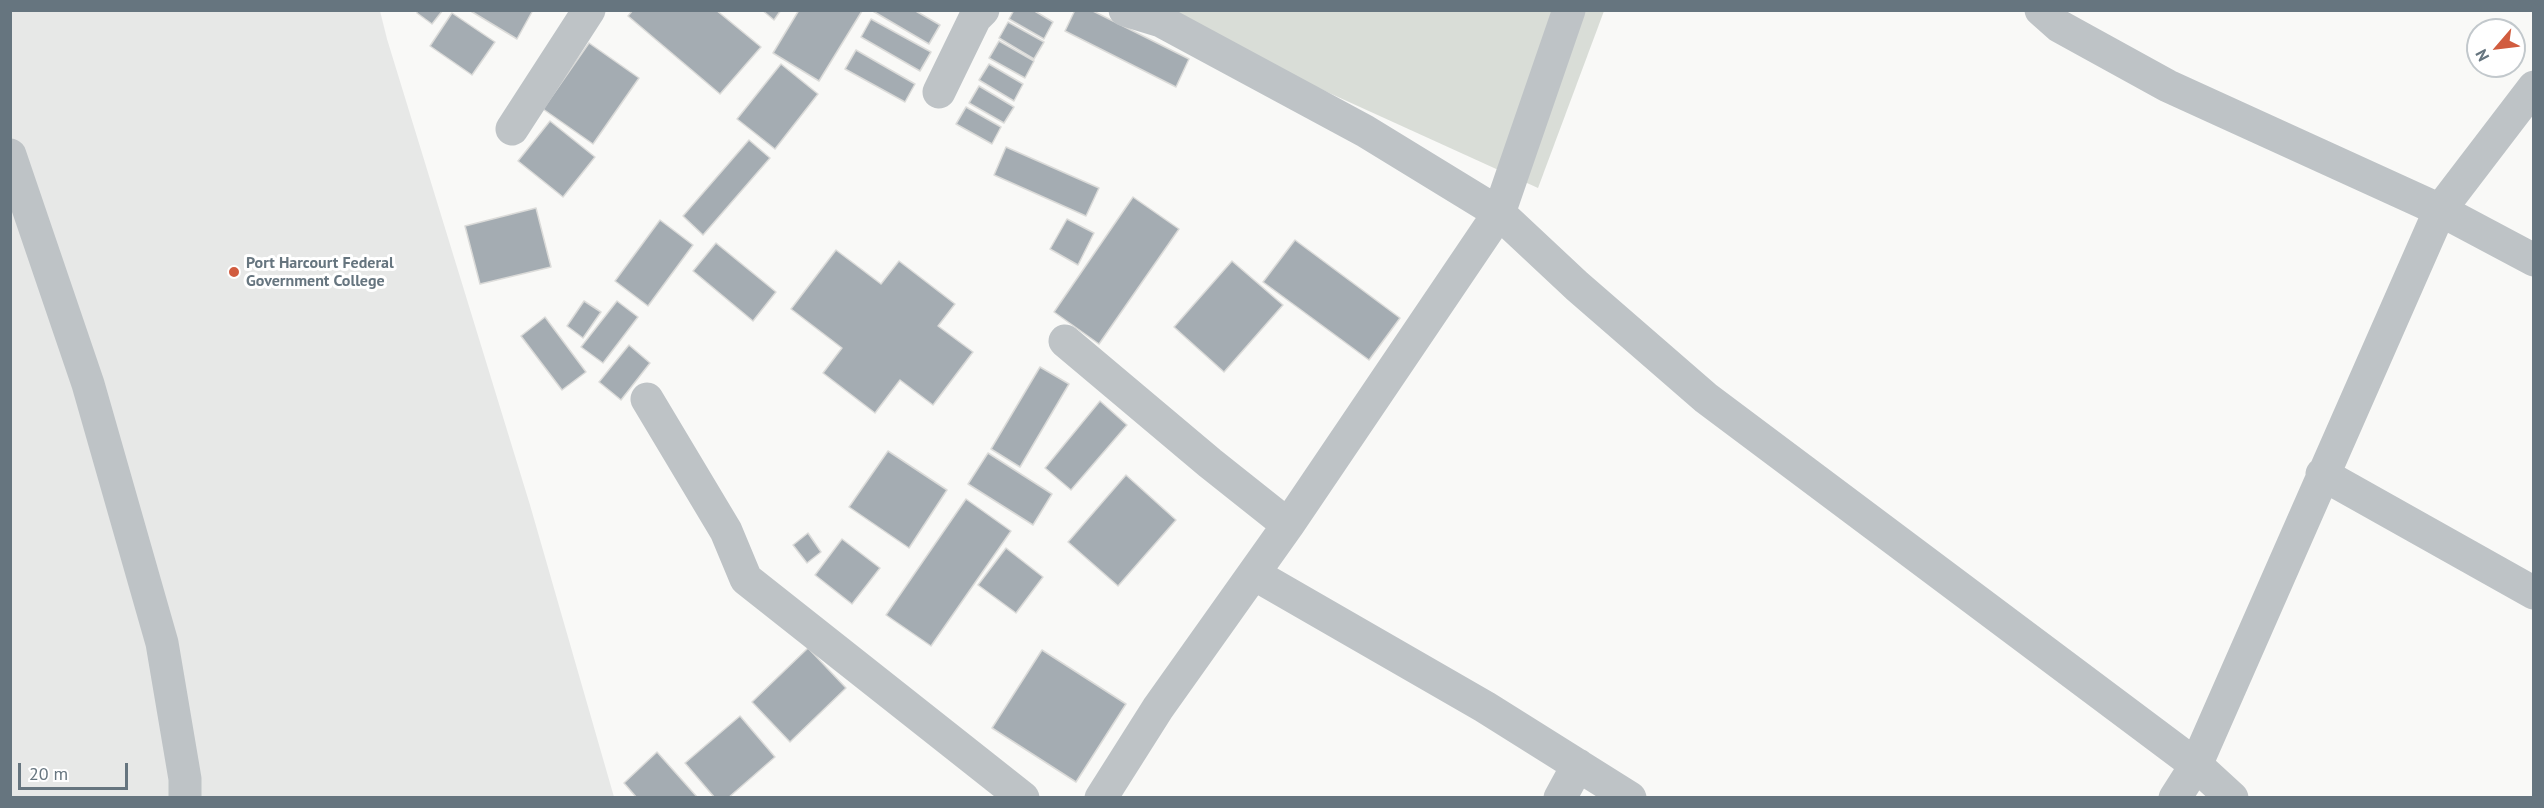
<!DOCTYPE html>
<html>
<head>
<meta charset="utf-8">
<style>
	body { margin:0 }
	#map { position:relative; width:2544px; height:808px; overflow:hidden; background:#f9f9f7; font-family:"PT Sans",sans-serif }
	canvas { display:block }
	.frame { position:absolute; inset:0; border:12px solid #66757f; pointer-events:none }
	.north { position:absolute; left:2466px; top:18px; width:60px; height:60px; box-sizing:border-box; background:#fff; border:2px solid #c2c8cc; border-radius:50%; rotate:242deg; font-size:16px; font-weight:700; line-height:24px; text-align:center; color:#66757f }
	.north::after { content:''; display:block; margin:auto; width:21px; height:27px; background:#d15c3f; clip-path:polygon(50% 0,100% 100%,50% 72%,0 100%) }
	.scale { position:absolute; left:18px; top:763px; width:110px; height:27px; box-sizing:border-box; border:3px solid #66757f; border-top:0; padding-left:8px; font-size:18px; line-height:21px; white-space:nowrap; color:#66757f; -webkit-text-stroke:4px #fff; paint-order:stroke }
</style>
</head>
<body>
<div id="map">
<canvas width="2544" height="808"></canvas>
<div class="frame"></div>
<div class="north">N</div>
<div class="scale">20 m</div>
</div>
<script>
const context = document.querySelector('canvas').getContext('2d');
context.lineJoin = 'round';
function fillPath(path, color) { context.fillStyle = color; context.fill(path, 'evenodd'); }
function strokePath(path, color, width, dash) { context.strokeStyle = color; context.lineWidth = width; context.lineCap = dash ? 'butt' : 'round'; context.setLineDash(dash || []); context.stroke(path); }
function label(font, color, halo, rows, align = 'center') {
  context.font = font + ' "PT Sans",sans-serif'; context.lineWidth = 6; context.setLineDash([]); context.textBaseline = 'middle'; context.strokeStyle = halo; context.fillStyle = color; for (const [text, x, y, turn = 0] of rows) {
    context.save(); context.translate(x, y); context.rotate((+turn || 0) * Math.PI / 180); context.textAlign = isNaN(turn) ? turn : align; if (halo) context.strokeText(text, 0, 0); context.fillText(text, 0, 0); context.restore();
  }
}
const built = new Path2D(`
	M10,11H380L387,39L530,505L614,797H11Z`);
const green = new Path2D(`
	M1149,11H1604L1538,188Z`);
const building = new Path2D(`
	M417,10H443L432,24L417,13Z
	M469,10H533L517,39Z
	M633,10H716L761,47L720,94L628,16Z
	M762,10H781L774,20Z
	M799,10L862,11L819,81L773,53Z
	M871,10H914L940,25L929,44Z
	M1014,10H1033L1053,22L1044,39L1009,19Z
	M1075,10H1091L1189,59L1176,87L1065,31Z
	M452,13L495,42L472,75L430,46Z
	M871,19L931,52L920,71L861,37Z
	M1008,22L1044,42L1034,59L999,38Z
	M999,41L1034,61L1025,78L989,58Z
	M589,43L639,78L593,144L543,109Z
	M856,50L915,84L905,102L845,69Z
	M781,64L818,94L775,149L737,119Z
	M989,64L1023,84L1014,101L979,80Z
	M979,86L1014,107L1004,123L969,103Z
	M966,107L1001,127L992,144L956,124Z
	M550,121L595,157L563,197L518,161Z
	M749,140L770,158L703,235L683,216Z
	M1006,147L1099,188L1086,216L994,175Z
	M1133,197L1179,229L1099,344L1054,312Z
	M536,208L551,267L480,284L465,226Z
	M1067,219L1094,233L1078,265L1050,249Z
	M660,220L693,245L648,306L615,281Z
	M1295,240L1400,318L1369,360L1263,282Z
	M716,243L776,292L753,321L693,271Z
	M836,250L881,284L899,261L955,304L938,326L973,352L933,405L900,380L875,413L823,373L842,348L791,309Z
	M1232,261L1283,305L1224,372L1174,327Z
	M584,301L601,312L583,338L567,326Z
	M617,301L638,317L603,363L581,347Z
	M545,317L586,372L562,390L521,336Z
	M629,345L650,363L621,400L599,382Z
	M1040,367L1069,384L1020,467L991,449Z
	M1100,401L1127,425L1071,490L1045,468Z
	M888,451L947,490L909,548L849,507Z
	M988,453L1052,494L1033,525L968,484Z
	M1126,475L1176,520L1118,586L1068,542Z
	M966,499L1011,531L931,646L886,615Z
	M808,533L821,552L807,563L793,545Z
	M842,539L880,568L852,604L815,575Z
	M1006,548L1043,577L1016,613L978,585Z
	M808,648L846,688L790,742L752,702Z
	M1042,650L1126,704L1076,782L992,728Z
	M740,716L775,757L728,798H715L685,763Z
	M657,752L698,798H637L624,783Z`);
const street = new Path2D(`
	M1125,10L1161,21L1365,131L1499,213L1577,286L1706,398L2196,765L2232,798
	M2041,10L2059,26L2168,86L2440,210L2534,260
	M939,92L975,18L983,10
	M512,129L589,10
	M10,155L88,384L162,643L185,779V798
	M1065,341L1210,463L1288,525
	M647,399L726,531L746,579L1023,798
	M2322,474L2534,593
	M1254,574L1485,707L1630,798
	M1101,798L1158,708L1288,525L1499,213L1569,10
	M1560,798L1578,765
	M2175,798L2196,765L2440,210L2534,87`);
const markers = [
	[234,272,6,"#d15c3f"]
];
const poiNames = [
	["Port Harcourt Federal",246,263],
	["Government College",246,281]
];
fillPath(built, '#e7e8e7');
fillPath(green, '#d9ddd7');
fillPath(building, '#a4acb2');
strokePath(building, '#dbdbd9', 1.5);
strokePath(street, '#bec3c6', 33);
for (const [x, y, r, color] of markers) { const dot = new Path2D(); dot.arc(x, y, r, 0, 2 * Math.PI); context.fillStyle = color; context.fill(dot); strokePath(dot, '#fff', 2); }
label('bold 16px', '#66757f', '#fff', poiNames, 'left');
</script>
</body>
</html>
